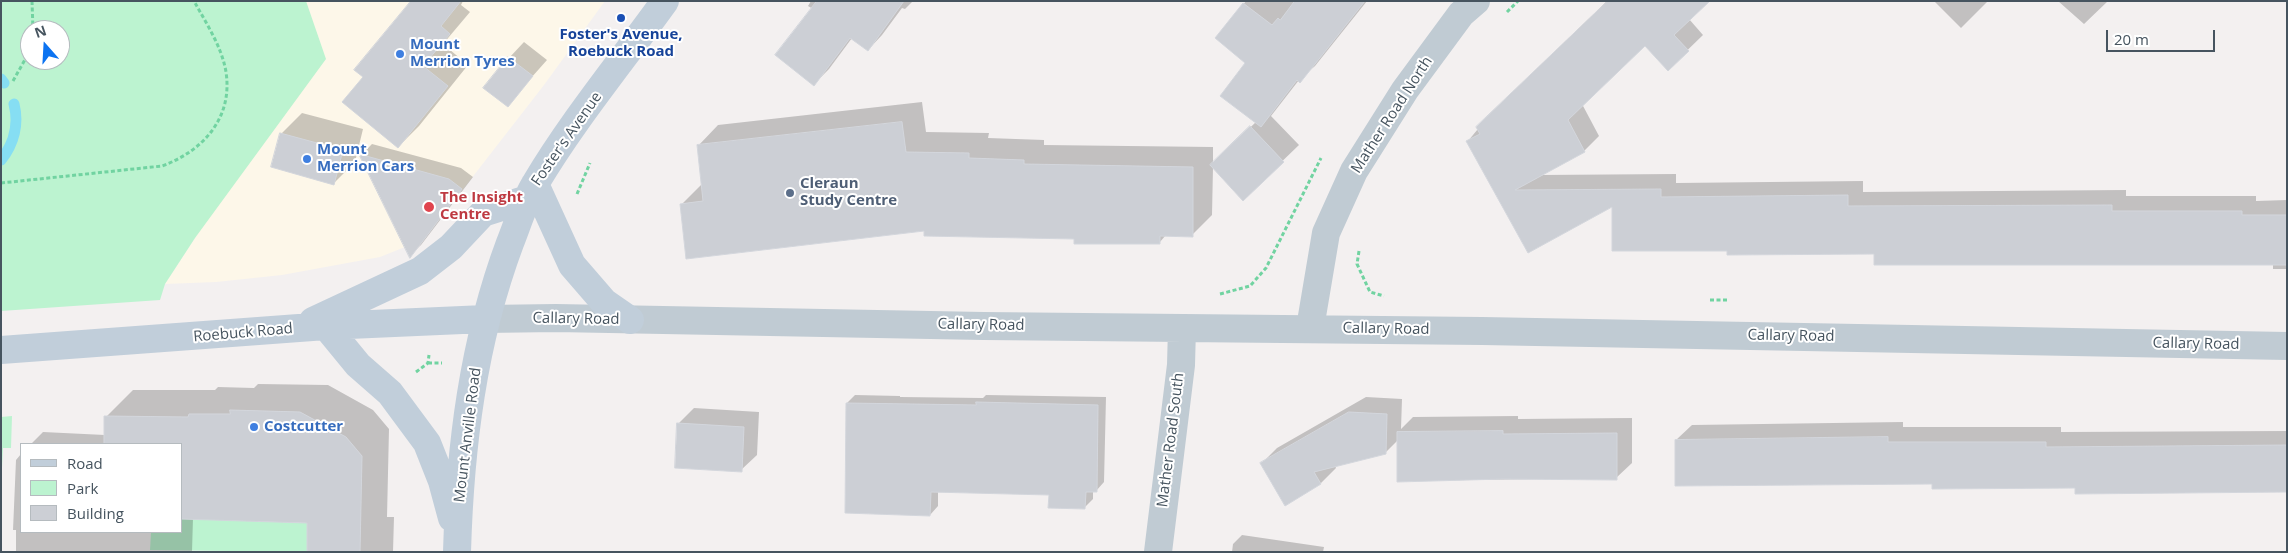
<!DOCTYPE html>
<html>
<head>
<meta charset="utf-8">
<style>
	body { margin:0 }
	#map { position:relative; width:2288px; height:553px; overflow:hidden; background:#f3f0f0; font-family:"Open Sans",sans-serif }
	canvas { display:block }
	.frame { position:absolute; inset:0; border:2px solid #46545f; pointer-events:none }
	.legend { position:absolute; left:20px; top:443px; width:162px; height:90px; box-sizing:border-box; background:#fff; border:1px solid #b5bbbf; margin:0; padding:6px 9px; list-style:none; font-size:15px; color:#46545f }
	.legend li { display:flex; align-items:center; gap:10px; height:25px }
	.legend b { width:25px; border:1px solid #b5bbbf }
	.north { position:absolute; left:20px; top:20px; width:50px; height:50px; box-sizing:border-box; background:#fff; border:1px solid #b5bbbf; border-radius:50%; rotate:341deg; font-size:14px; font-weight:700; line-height:20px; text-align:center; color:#46545f }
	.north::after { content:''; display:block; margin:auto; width:18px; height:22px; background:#0c73f1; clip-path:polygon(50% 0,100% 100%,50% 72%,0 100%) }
	.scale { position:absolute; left:2106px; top:30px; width:109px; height:22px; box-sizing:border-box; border:2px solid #46545f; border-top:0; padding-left:6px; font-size:15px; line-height:18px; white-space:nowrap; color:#46545f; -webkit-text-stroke:4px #fff; paint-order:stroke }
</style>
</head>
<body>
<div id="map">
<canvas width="2288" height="553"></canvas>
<div class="frame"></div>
<ul class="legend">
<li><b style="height:6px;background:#c1ceda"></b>Road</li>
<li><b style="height:14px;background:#bcf3d0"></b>Park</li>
<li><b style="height:14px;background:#cccfd5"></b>Building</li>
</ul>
<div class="north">N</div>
<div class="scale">20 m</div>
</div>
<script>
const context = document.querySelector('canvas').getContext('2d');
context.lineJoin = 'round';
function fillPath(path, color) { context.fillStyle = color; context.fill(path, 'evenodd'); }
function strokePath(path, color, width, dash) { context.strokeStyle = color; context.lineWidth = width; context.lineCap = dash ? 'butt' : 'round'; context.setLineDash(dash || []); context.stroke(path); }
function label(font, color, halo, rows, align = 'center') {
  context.font = font + ' "Open Sans",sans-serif'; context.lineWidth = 4; context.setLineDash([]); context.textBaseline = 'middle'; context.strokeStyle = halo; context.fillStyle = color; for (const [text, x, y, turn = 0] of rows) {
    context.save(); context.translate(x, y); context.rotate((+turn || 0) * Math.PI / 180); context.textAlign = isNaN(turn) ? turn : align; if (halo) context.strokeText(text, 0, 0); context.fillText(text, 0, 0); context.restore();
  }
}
const commercial = new Path2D(`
	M306,1H605L544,85L415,251L405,247L380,257L282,275L216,282L165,284L195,238Z`);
const green = new Path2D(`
	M1,1H306L326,59L195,238L165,284L160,300L1,311ZM30,30H60V60H30Z
	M12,416L11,448H3L1,487V417Z
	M181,518L309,523L307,552L150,550L151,532H181Z`);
const shadow = new Path2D(`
	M413,1H463L461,5L470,12L443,44L468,65L419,126L398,147L364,77Z
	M811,1H913L905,9L902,8L882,35L868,50L852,38L829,69L814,84L813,9L808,6Z
	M1246,1H1367L1315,66L1299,80L1271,116L1299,145L1243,199L1213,167L1212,215L1192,235H1166L1159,243L925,230L681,205L702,184L698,146L718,125L922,102L926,132L989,133L988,138L1044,140V145L1213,147V163L1256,122L1247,63L1216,38Z
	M1607,1H1709L1689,19L1703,35L1668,69L1646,44L1582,104L1599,136L1584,151L1539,175L1676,174V183L1863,181V192L2126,190V196H2256V201L2287,200V269H2273V264L1728,250L1613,205L1528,252L1468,141L1492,112Z
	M1934,1H1988L1961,28Z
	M2058,1H2108L2084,24Z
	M524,42L547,60L507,105L509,58Z
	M302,113L363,129L355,162L334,183L281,134Z
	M372,144L461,168L473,177L421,245L410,255L361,155Z
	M258,384L328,385L373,410L389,429L387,517H394L393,552H308L309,522L193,518L192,552H16V530H13L16,460L21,454V532H181V444H31L43,432L105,435L106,417L133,390H215L218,387L254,388Z
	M855,395L900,396V397L983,398L986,395L1106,397L1104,482L1096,491H1093V499L1085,507L1050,494L938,491V506L930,515L847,403Z
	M1366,397L1402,399L1401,429L1413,417L1518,416V419L1632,418V463L1616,478L1398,481V440L1385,453L1335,465L1336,468L1321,483L1285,504L1262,463L1277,448Z
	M694,408L759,412L757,455L741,470L678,424Z
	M1903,422V427H2061V432L2287,431V492L1933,483L1676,440L1692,425Z
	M1242,535L1324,547L1323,552H1232L1233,544Z`);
const stream = new Path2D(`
	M1,79L4,83
	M1,160C14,144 19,124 14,104`);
const building = new Path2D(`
	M411,1H461L441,26L450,34L423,66L448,86L398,148L342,102L363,77L354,70Z
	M817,1H904L868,51L850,38L814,86L775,55Z
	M1295,1H1365L1300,83L1297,80L1261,127L1220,96L1245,63L1215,38L1243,3L1272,25L1278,18L1280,20Z
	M1608,1H1710L1674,35L1689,51L1668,71L1645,46L1568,120L1585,152L1515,190L1661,189V197L1848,195V206L2112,205V211H2242V215H2287V265H1874V254L1727,255V251H1612V207L1528,253L1466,141L1480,134L1476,127Z
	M508,57L533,76L508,107L483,88Z
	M902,122L906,152L969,153V158L1024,160V164L1193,167V237L1160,236V244H1074V239L924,236V231L686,259L680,204L703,201L697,145Z
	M1250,126L1284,162L1243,201L1210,165Z
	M280,133L343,150L334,185L271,167Z
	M359,154L449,179L462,189L410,258Z
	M976,402L1098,405L1097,492H1086L1085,509L1048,508L1049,495L931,492L930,516L845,513L846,403L976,405Z
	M230,410L300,412L346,437L362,456L360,552H307V523L181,519V444H104V416L188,417L189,414H230Z
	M1349,412L1387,414L1386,454L1314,472L1321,484L1285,506L1260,463Z
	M677,423L744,427L742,472L675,468Z
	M1503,431V434L1617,433V480L1503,479L1397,482V432Z
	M1888,437V442H2046V447L2287,445V492L2075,494V488L1932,489V484L1675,486V440Z`);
const path = new Path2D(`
	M32,1L33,30
	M1507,12L1518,1
	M13,81L27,56L30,44
	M1,183L162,166C203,151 233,118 226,72C222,47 206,23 194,1
	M577,194L590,163
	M1359,251L1357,264L1370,292L1384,296
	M1220,294L1250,286L1266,268L1321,158
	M1710,300H1729
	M428,363H442
	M416,372L428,363L429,355`);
const street = new Path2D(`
	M485,319L556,318L984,326L1482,331L2287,346
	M1310,328L1326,233L1354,171L1405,90L1461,14L1476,1
	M1158,552L1181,365L1182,328`);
const secondary = new Path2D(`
	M535,184L572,265L604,302L630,320
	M313,321L420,271L451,247L483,213L527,199
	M326,326L358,365L390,393L427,443L442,481L452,518
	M1,350L326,326L485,319
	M457,552C460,447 473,342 510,243C518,223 524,202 535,184C573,120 622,61 665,1`);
const markers = [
	[621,18,5,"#1a4fb4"],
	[400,54,5,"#3f7fe0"],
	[307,159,5,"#3f7fe0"],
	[790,193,5,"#5c6f8a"],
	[429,207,6,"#e0444e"],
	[254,427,5,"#3f7fe0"]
];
const transitNames = [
	["Foster's Avenue,",621,35],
	["Roebuck Road",621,52]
];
const shopNames = [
	["Mount",410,45],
	["Merrion Tyres",410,62],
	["Mount",317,150],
	["Merrion Cars",317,167],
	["Costcutter",264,427]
];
const streetNames = [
	["Mather Road North",1392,115,-57],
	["Foster's Avenue",567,139,-55],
	["Callary Road",576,319,1],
	["Callary Road",981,325,1],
	["Callary Road",1386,329,1],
	["Roebuck Road",243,333,-5],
	["Callary Road",1791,336,1],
	["Callary Road",2196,344,1],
	["Mount Anville Road",468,435,-83],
	["Mather Road South",1171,440,-83]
];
const serviceNames = [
	["Cleraun",800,184],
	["Study Centre",800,201]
];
const healthNames = [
	["The Insight",440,198],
	["Centre",440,215]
];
fillPath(commercial, '#fdf7e9');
fillPath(green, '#bcf3d0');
fillPath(shadow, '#0003');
strokePath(stream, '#86def3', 11);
fillPath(building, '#cccfd5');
strokePath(building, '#d3d6dc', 1);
strokePath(path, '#71d3a1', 3, [4, 2.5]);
strokePath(street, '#c0cbd3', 28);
strokePath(secondary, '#c1ceda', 28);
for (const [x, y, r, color] of markers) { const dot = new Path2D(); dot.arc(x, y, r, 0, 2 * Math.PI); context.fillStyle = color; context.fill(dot); strokePath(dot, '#fff', 2); }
label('bold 15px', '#164399', '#fff', transitNames);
label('bold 15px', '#366cbe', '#fff', shopNames, 'left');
label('15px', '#46545f', '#fff', streetNames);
label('bold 15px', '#4e5e75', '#fff', serviceNames, 'left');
label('bold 15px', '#be3a42', '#fff', healthNames, 'left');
</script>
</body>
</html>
